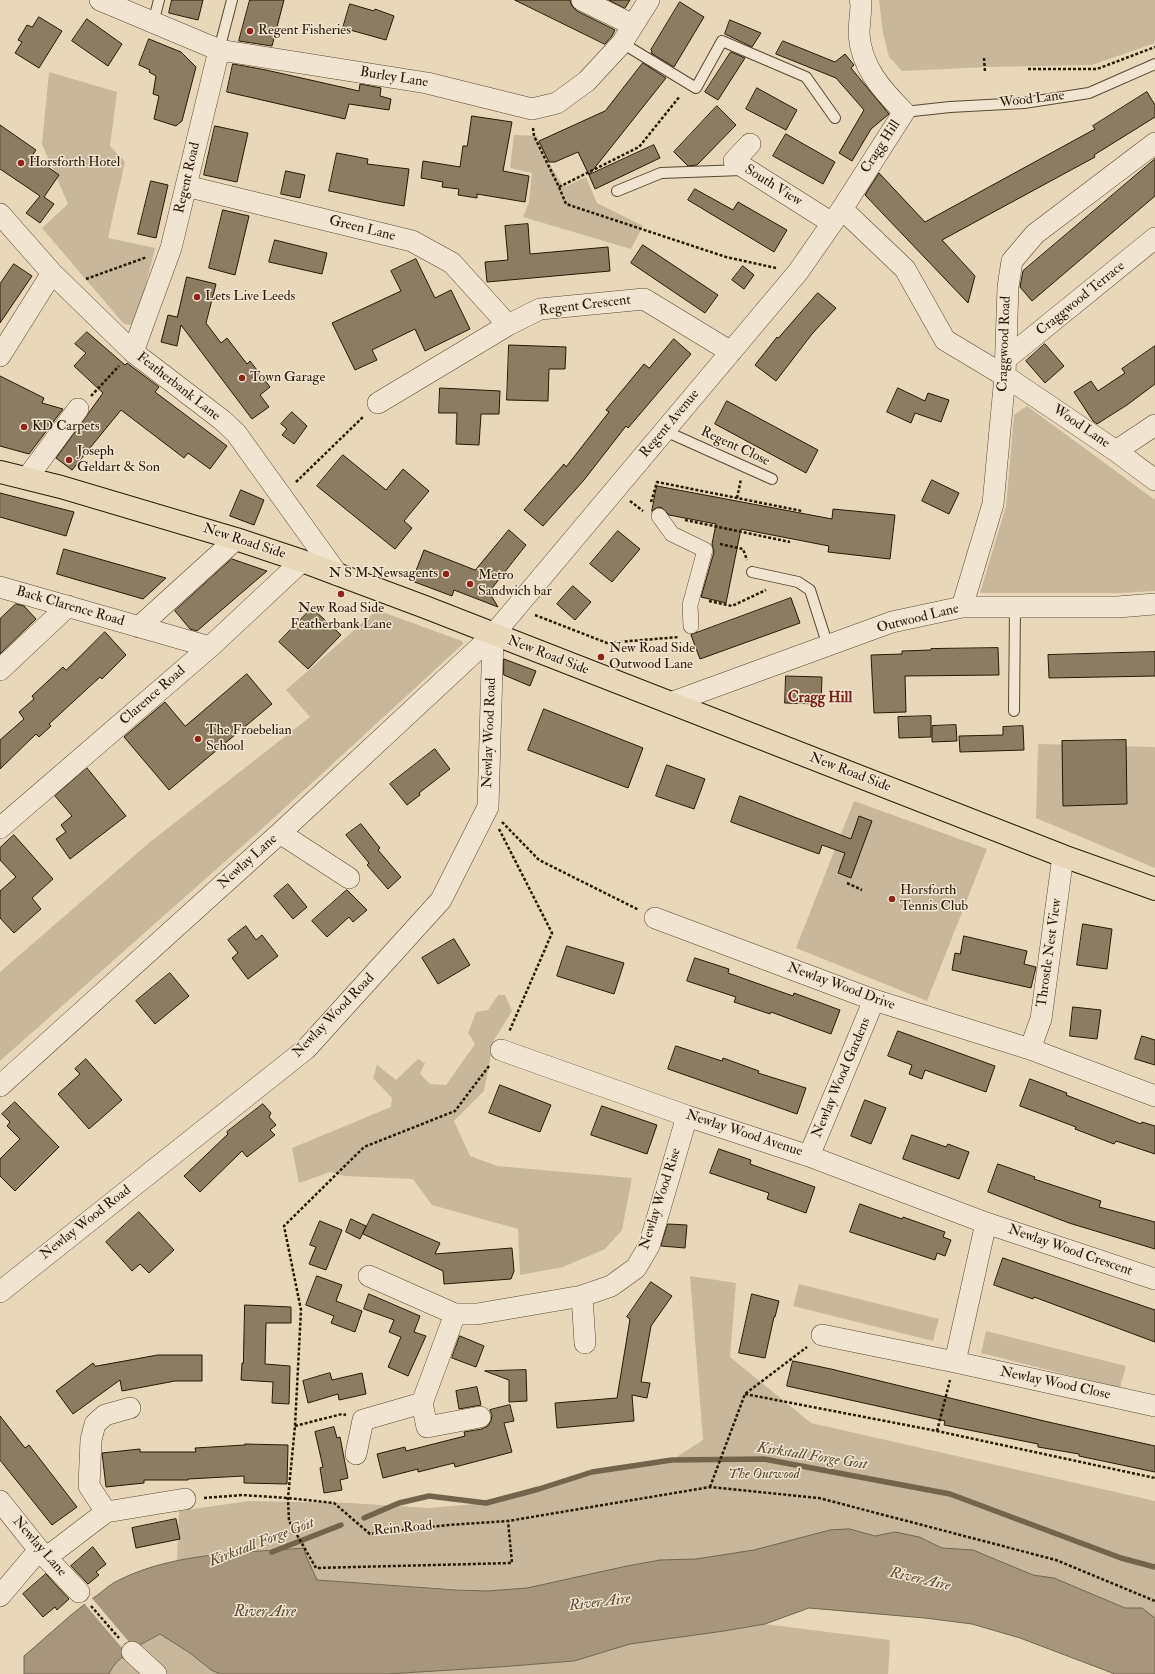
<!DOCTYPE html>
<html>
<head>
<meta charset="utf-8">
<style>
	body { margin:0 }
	canvas { display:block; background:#e9d7ba }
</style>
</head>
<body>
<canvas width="1155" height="1674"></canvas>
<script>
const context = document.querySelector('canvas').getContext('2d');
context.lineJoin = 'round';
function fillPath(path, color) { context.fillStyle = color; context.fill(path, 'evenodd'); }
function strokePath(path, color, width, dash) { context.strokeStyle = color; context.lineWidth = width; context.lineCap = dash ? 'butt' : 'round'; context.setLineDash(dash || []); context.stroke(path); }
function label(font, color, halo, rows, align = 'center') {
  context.font = font + ' "IM FELL Double Pica",serif'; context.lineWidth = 3; context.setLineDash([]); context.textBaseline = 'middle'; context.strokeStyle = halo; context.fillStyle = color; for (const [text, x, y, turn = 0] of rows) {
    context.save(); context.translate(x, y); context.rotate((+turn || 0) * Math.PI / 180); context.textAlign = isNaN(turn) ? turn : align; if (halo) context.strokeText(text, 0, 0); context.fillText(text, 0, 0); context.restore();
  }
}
const green = new Path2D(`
	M879,0H1155V43L1092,65L987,67L902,71L889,57L883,33Z
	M49,72L117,92L110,146L125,162L108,238L155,248L137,321C132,325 129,326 123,323L42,228L68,204L42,144Z
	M514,135L537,136L550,165L564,187L586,177L597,203L643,226L631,249L523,217L529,202L532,173L510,168Z
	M1027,406L1155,500V591L1120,593H980L1006,506L1014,415Z
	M377,610L462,641L463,644L265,826L0,1061V972L150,842L310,717L286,690Z
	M1038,744L1155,747V868L1036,818Z
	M854,801L987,849L927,1001L796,948Z
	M498,995H505L512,1011L494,1040L484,1091L454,1121L470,1156L497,1166L632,1178L622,1230L605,1249L563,1267L520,1275L518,1229L432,1205L413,1179L345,1176L330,1172L299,1183L292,1148L391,1107L392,1098L373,1078L377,1065L396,1080L418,1059L425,1063L420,1074L430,1084L446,1085L475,1044L468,1033L476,1012L488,1010Z
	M690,1276L736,1283L730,1357L811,1423L1155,1501V1618L1142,1608H1125L1054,1578L1033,1575L973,1550L942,1548L919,1537L895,1532L875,1536L850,1529L754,1550L696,1559L660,1560L627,1566L527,1588L488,1591L317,1580L265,1551L177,1561L179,1511L249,1501L349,1503L429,1508L486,1503L539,1489L592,1472L672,1460L703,1440Z
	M799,1284L939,1319L933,1341L793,1306Z
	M986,1331L1126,1366L1120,1388L981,1353Z
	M765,1624L890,1640L888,1674H387L499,1667L574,1661L630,1644L724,1631Z
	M160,1634L190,1653L211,1670L220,1674H109C116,1656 144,1643 160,1634Z`);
const water = new Path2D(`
	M850,1529L875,1536L895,1532L919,1537L942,1548L973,1550L1033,1575L1054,1578L1125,1608H1142L1155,1618V1674H1115L1020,1638L972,1624L925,1618L809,1608L765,1624L724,1631L630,1644L574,1661L499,1667L387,1674H220L211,1670L190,1653L160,1634C144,1643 116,1656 109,1674H24V1656C49,1635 72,1612 99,1594C105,1589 112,1583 119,1580C175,1552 244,1553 304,1548L306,1556L317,1580L457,1590L488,1591L527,1588L627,1566L660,1560L696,1559L754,1550L830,1530Z`);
const pier = new Path2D(`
	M91,1597L135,1649L128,1655L83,1602Z`);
const stream = new Path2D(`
	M364,1518L399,1503L429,1496L486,1503L539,1489L592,1472L672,1460L764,1459L950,1494L1121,1558L1155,1567
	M272,1552L341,1525`);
const building = new Path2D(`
	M172,0H203L198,20L169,13Z
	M250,0H284L272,46L239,41Z
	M515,0H570L572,6L577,11L615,30L612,36L605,44Z
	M609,0H630L625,8Z
	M680,2L704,17L674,67L651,53L652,51L651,50Z
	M350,4L374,11L375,9L394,16L386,40L343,28Z
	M39,17L62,31L39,68L15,53L22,42L18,40L27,25L32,27Z
	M87,19L122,44L108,66L72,41Z
	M730,20L761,33L752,47L725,34Z
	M149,39L181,52L196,67L182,121L176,126L154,119L159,96L153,94L156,76L149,72L150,70L139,65Z
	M783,41L835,62L845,54L854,65L851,68L889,114L871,129L852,161L839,153L864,110L836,78L776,54Z
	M731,52L745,58L718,100L705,92Z
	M643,63L666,78L589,175L578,152L555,162H549L539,141L605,111Z
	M233,64L266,70L359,91L360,84L381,88L380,96L391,99L389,110L349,104L345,119L227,92Z
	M757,88L797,110L786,130L746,109Z
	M1147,92L1155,105V117L1094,155L1095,157L942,240L975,276L968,303L865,195L879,173L925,222L1095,129L1093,126Z
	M717,106L736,125L697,165L688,166L674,152Z
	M472,116L512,122L503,171L529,176L525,202L477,194V198L458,195L459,189L442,187L443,182L421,178L423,161L460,167L463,146H467Z
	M0,125L36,150L32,156L59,175L44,197L54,204L40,223L26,213L40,196L0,169Z
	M215,126L248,133L237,182L204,175Z
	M786,134L835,162L823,184L773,156Z
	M654,145L660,158L595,189L589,175Z
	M337,153L368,159L367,164L409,169L404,206L382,202L329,191Z
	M1155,159V196L1032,301L1020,287L1023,271Z
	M286,171L305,175L300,198L281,194Z
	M151,181L168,185L156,238L138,234Z
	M695,189L733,210L738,202L787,230L774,252L688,200Z
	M223,210L249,216L235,275L209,268Z
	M528,224L530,254L608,247L610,271L487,282L485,262L508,260L505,226Z
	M275,240L327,253L322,274L269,262Z
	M643,245L718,295L705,313L631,263Z
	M416,259L435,298L451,290L470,329L425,351L415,329L372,350L377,360L355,370L332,323L401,291L391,271Z
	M14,264L32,276L0,323V284Z
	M743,266L754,275L744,289L732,280Z
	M187,277L216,284L206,323L221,343L227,338L247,364L250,361L270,387L260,395L269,407L252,419L181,325L177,346L161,342L168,315L177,317Z
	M818,293L836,308L812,334L776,381L755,365L777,337L778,338Z
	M87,332L125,365L127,363L159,387L155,392L227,446L210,469L188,453L184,458L121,410L72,470L56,458L103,393L74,366L86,353L75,344Z
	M674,339L691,354L628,428L626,426L584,480L543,526L524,510L564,464L566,467L609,412L606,410L644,364L649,368Z
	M1045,344L1064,366L1045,383L1026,361Z
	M509,345L566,347L565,369H549L548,401L507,400Z
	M1155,346V384L1127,405L1097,424L1093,421L1074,392L1091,381L1098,391L1125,373L1122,369Z
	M0,376L44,398L42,403L63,409L29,454L0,446Z
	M440,388L500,391L499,414H481L479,445L456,444L457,413H439Z
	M898,388L925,401L928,393L949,400L941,422L915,413L911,423L887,412Z
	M727,401L818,450L806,473L715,424Z
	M292,412L307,426L294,444L282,435L287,429L281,424Z
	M343,455L386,490L403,469L429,491L404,521L412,528L395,549L317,486Z
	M932,480L959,493L949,514L922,501Z
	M657,486L832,519L833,509L895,515L890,559L828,552L829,546L741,529L726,603L701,597L714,552L712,544L716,524L669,515L662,508L658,507L652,511Z
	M241,490L264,500L254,525L230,516Z
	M0,493L74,512L66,536L0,517Z
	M509,530L526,545L489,592L498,607L454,590L452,596L412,581L424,550L475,570Z
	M618,531L640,549L612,582L590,564Z
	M64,549L166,578L143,599L57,574Z
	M232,559L267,571L197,631L190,629L175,611Z
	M573,586L591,602L575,620L557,604Z
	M791,598L800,623L700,659L691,635Z
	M16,604L24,606L36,619L0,654V619Z
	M312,608L341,635L308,669L279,642Z
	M105,632L126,655L102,679L100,677L49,724L51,726L39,737L36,734L0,769V740L24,719L19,712L34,699L32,696L63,667L66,670Z
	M998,648L999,675L905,676L906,712L874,713L871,655L902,654V651L931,650V649Z
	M1155,652V676L1049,678L1048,655Z
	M504,659L536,671L530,686L504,675Z
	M247,674L272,704L169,790L124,737L165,702L185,726Z
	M786,676L822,677L821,704L785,703Z
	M544,709L643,748L628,788L528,750Z
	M931,716V737L899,738L898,717Z
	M956,725L957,741L932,742V726Z
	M1023,726L1024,750L960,752L959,736L1003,735V727Z
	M1126,740L1127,804L1063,806L1062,741Z
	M435,749L450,769L419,793L420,795L407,805L390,784Z
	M667,765L705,779L694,809L656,796Z
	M87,768L126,816L70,859L56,839L66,832L61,825L72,816L55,796Z
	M740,796L851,839L859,816L872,821L851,878L838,873L845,853L822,845L819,854L731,822Z
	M361,824L380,848L378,850L401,877L388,889L367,865L369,863L346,835Z
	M14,835L53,879L32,898L41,909L14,933L0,918V891L16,877L0,860V848Z
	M288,884L307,907L293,919L274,896Z
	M347,890L367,910L353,922L349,917L327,937L312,921Z
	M1083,924L1112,929L1107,969L1077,965Z
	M246,926L256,940L262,935L278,956L248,979L232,958L238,953L228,940Z
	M964,936L1027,951L1024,964L1036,967L1031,988L952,970L955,953L960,954Z
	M454,939L470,965L438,984L422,958Z
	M567,946L624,963L614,994L557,976Z
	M695,958L729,969L728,973L793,996L794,993L840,1010L831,1034L771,1012L770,1014L734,1002L736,997L687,981Z
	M170,973L189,996L155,1024L136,1001Z
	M1073,1007L1101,1010L1097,1039L1070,1036Z
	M898,1031L995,1066L986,1092L925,1070L922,1079L909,1074L912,1065L888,1056Z
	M1142,1036L1155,1040V1065L1135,1059Z
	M676,1046L722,1061L723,1058L759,1071L758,1073L806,1088L797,1114L668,1069Z
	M86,1059L122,1100L89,1129L58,1094L80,1074L75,1069Z
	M1030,1079L1067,1093L1066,1095L1105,1110L1141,1124L1142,1122L1155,1126V1154L1116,1141L1114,1144L1075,1129L1076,1127L1020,1106Z
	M500,1085L551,1105L540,1132L489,1113Z
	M865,1100L886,1108L871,1144L851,1136Z
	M15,1102L59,1147L15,1191L0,1176V1159L20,1139L7,1126L10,1122L2,1114Z
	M263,1104L271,1113L269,1117L276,1125L270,1130L275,1135L247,1157L242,1151L200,1192L184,1176L228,1134L227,1132Z
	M602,1106L657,1125L647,1154L591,1135Z
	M912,1135L946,1147L948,1144L969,1152L959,1179L903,1159Z
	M719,1149L751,1160L750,1164L815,1187L806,1213L767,1199L769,1193L710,1173Z
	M998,1164L1035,1177L1034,1179L1101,1201L1099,1207L1155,1222V1249L1069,1223L988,1192Z
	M860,1204L902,1219L903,1217L945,1232L943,1237L951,1240L945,1256L937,1253L935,1260L850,1232Z
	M139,1212L174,1250L149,1273L140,1264L132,1271L106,1242Z
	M373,1214L440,1243L435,1254L512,1248L514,1271L511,1279L444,1284L443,1271L363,1234Z
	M351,1219L366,1226L360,1239L346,1232Z
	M320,1221L342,1230L326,1270L309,1264L316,1247L310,1245Z
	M668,1224L687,1225L685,1248L661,1246Z
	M1003,1258L1155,1310V1342L1034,1297L1033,1299L994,1285Z
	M317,1276L342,1285L336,1301L362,1311L355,1332L331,1323L334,1316L306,1305Z
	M651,1282L672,1296L651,1326L641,1382L650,1383L647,1398L632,1395L634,1421L557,1428L555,1403L617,1398L630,1319L627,1317Z
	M369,1294L420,1316L414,1332L426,1336L408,1376L388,1367L401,1337L389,1332L394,1320L364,1309Z
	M752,1294L779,1301L775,1317H774L765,1358L739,1353Z
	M245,1305L291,1307V1323H266L265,1364L290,1366L289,1404L272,1403L273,1382L241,1380L242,1363H243Z
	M460,1336L484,1346L476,1367L452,1358Z
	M158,1355H202V1381H175L122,1391L120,1380L73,1414L56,1391L93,1363L95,1366Z
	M793,1361L831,1369L1044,1421L1155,1446V1472L1079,1456V1454L1038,1447V1444L944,1425L945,1421L787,1386Z
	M526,1370L527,1401L509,1402V1380L485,1371Z
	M330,1373L332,1380L362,1373L366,1394L339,1400L338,1394L308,1403L303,1381Z
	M477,1387L481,1405L459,1409L456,1391Z
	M510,1405L514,1421L504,1423L512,1452L455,1467L454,1463L418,1472V1469L383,1478L377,1454L405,1447L406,1451L465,1436L464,1432L482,1429L488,1426L491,1421L492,1415L490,1410Z
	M0,1416L25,1448L29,1445L77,1507L52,1525L0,1460Z
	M334,1427L337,1438L340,1437L348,1478L340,1480L342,1490L324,1493L320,1468L323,1467L315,1432Z
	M245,1444L288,1445L287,1484L244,1483V1476L188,1479V1480H144V1483L106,1487L102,1453L140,1449V1452H196L195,1448L245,1445Z
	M176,1519L180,1539L136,1548L132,1528Z
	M93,1547L106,1564L96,1572L99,1575L88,1584L71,1566Z
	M46,1574L69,1599L57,1610L55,1607L43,1617L23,1594Z`);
const path = new Path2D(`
	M984,58L985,72
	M1028,69H1097L1155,47
	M533,128L534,136L559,187L566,204L726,257L776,268
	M559,187L639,147L680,96
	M86,279L147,257
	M91,396L119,366
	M296,482L364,416
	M737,498L741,479
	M630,501L643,511
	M651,502L657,482L802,511
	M685,520L790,542
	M720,544L743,549L747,560
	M709,601L732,606L766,590
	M535,615L607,643L679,637
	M502,822L539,860L639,910
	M499,829L552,933L509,1032
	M847,883L862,890
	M489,1066L455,1111L364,1147L284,1226L301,1310L295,1426L288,1498L289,1521L316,1568L512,1563L508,1521
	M745,1394L937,1431L1155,1478
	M295,1426L342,1414L346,1415
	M937,1431L950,1380
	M710,1487L745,1394L807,1347
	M204,1498L242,1495L288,1498L334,1503L370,1534L448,1525L508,1521L710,1487L819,1498L1056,1560L1155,1601
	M91,1606L119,1638`);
const service = new Path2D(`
	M153,23L159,0
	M622,43L696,88L722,41L806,77L835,118
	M219,50L232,0
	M904,112L950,107L1024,103L1089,93L1155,64
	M617,191L661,173L742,170
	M665,431L772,479
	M752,572L798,582L810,590L828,646
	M1014,711L1015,607`);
const pedestrian = new Path2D(`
	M659,516L672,534L705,550L690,605L691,626`);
const minor = new Path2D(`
	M100,0L219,50L427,83L532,109L557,103L587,81L622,43L649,0
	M582,0L633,25
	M750,144L734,161L832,223
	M186,186L412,241L452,263L508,325
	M842,209L905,269L945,340L1005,376L1116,451L1155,480
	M0,214L52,273L133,352L222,420L236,433L338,575
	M133,352L171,248L219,50
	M0,356L52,273
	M1006,359L1155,238
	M378,403L508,325L540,309L644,299L731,352
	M1116,451L1155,425
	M27,478L78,409
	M0,587L210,647
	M962,607L993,504L1005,376L1008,287L1012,261L1035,234L1155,143
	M139,627L236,539
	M0,670L68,606
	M670,703L892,622L962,607H1118L1155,604
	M0,828L210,647L302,561
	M280,833L349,878
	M655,918L874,1000L1030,1049L1155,1096
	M1030,1049L1041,1019L1063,856
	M501,1050L687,1116L809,1156L986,1223L1155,1279
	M0,1086L280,833L493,635L798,272L842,209L904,112C882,90 861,67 859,34C859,24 861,13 861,3L860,0
	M809,1156L874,1000
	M369,1276L455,1314H477L582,1296L611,1286L636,1268L649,1246L687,1116
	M0,1292L306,1049L441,900L488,807L493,635
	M582,1296L585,1343
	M822,1335L955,1362L1155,1406
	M955,1362L986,1223
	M422,1403L427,1427L480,1417
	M356,1454L363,1420L422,1403L455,1314
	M0,1501L39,1550L79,1592
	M106,1512L89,1486L91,1440L95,1424L105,1415L130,1408
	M47,1557L106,1512L185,1499
	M0,1596L39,1550
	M132,1652L156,1674`);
const primary = new Path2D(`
	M0,472L61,487L236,539L302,561L425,607L1063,856L1155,889`);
const markers = [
	[250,31,4,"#8f2418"],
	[21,163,4,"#8f2418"],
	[197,297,4,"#8f2418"],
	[242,378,4,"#8f2418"],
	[24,427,4,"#8f2418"],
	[69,460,4,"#8f2418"],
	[446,574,4,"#8f2418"],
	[470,584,4,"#8f2418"],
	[341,594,4,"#8f2418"],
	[601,657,4,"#8f2418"],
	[198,739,4,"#8f2418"],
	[892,899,4,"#8f2418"]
];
const poiNames = [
	["Regent Fisheries",258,31],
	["Horsforth Hotel",29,163],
	["Lets Live Leeds",205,297],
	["Town Garage",250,378],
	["KD Carpets",32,427],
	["Joseph",77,452],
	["Geldart & Son",77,468],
	["N S M Newsagents",438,574,"right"],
	["Metro",478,576],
	["Sandwich bar",478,592],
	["New Road Side",341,609,"center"],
	["Featherbank Lane",341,625,"center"],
	["New Road Side",609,649],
	["Outwood Lane",609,665],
	["The Froebelian",206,731],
	["School",206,747],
	["Horsforth",900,891],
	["Tennis Club",900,907]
];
const streetNames = [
	["Burley Lane",394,78,9],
	["Wood Lane",1032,100,-7],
	["Cragg Hill",881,147,-57],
	["Regent Road",188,178,-77],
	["South View",773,186,32],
	["Green Lane",362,229,14],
	["Craggwood Terrace",1081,299,-39],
	["Regent Crescent",585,306,-7],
	["Craggwood Road",1005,344,-88],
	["Featherbank Lane",178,387,38],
	["Regent Avenue",670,424,-50],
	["Wood Lane",1081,427,34],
	["Regent Close",735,447,25],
	["New Road Side",244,542,18],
	["Back Clarence Road",70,607,16],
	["Outwood Lane",918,619,-14],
	["New Road Side",548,656,21],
	["Clarence Road",153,696,-41],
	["Newlay Wood Road",490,733,-88],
	["New Road Side",850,773,21],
	["Newlay Lane",248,862,-42],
	["Throstle Nest View",1050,953,-82],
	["Newlay Wood Drive",841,987,20],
	["Newlay Wood Road",334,1016,-46],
	["Newlay Wood Gardens",842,1078,-67],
	["Newlay Wood Avenue",744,1134,18],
	["Newlay Wood Rise",661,1199,-72],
	["Newlay Wood Road",86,1223,-38],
	["Newlay Wood Crescent",1070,1251,19],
	["Newlay Wood Close",1055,1384,12],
	["Rein Road",403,1529,-5],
	["Newlay Lane",39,1547,49]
];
const parkNames = [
	["The Outwood",764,1475]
];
const neighbourhoodNames = [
	["Cragg Hill",820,699]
];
const waterNames = [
	["Kirkstall Forge Goit",812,1457,9],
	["Kirkstall Forge Goit",262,1543,-21],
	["River Aire",920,1580,13],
	["River Aire",600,1603,-7],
	["River Aire",265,1613]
];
fillPath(green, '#c8b79b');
fillPath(water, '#a7967c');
strokePath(water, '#74644c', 1);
fillPath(pier, '#e9d7ba');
strokePath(stream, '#74644c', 5.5);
fillPath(building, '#8c7c62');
strokePath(building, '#281903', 1);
strokePath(service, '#584831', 12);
strokePath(pedestrian, '#584831', 16);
strokePath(minor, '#584831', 22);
strokePath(primary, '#281903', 24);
strokePath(path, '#281903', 2.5, [3, 2]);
strokePath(service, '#f1e5d2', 10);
strokePath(pedestrian, '#f1e5d2', 15);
strokePath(minor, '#f1e5d2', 21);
strokePath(primary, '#e9d7ba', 22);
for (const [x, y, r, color] of markers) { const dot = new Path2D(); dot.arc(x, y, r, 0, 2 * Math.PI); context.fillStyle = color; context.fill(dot); strokePath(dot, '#f1e5d2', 1.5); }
label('14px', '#281903', '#f1e5d2', poiNames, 'left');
label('14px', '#281903', '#f1e5d2', streetNames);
label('italic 14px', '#584831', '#f1e5d2', parkNames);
label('bold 15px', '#7a1f14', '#f1e5d2', neighbourhoodNames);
label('italic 15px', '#5b4b33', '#f1e5d2', waterNames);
</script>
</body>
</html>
